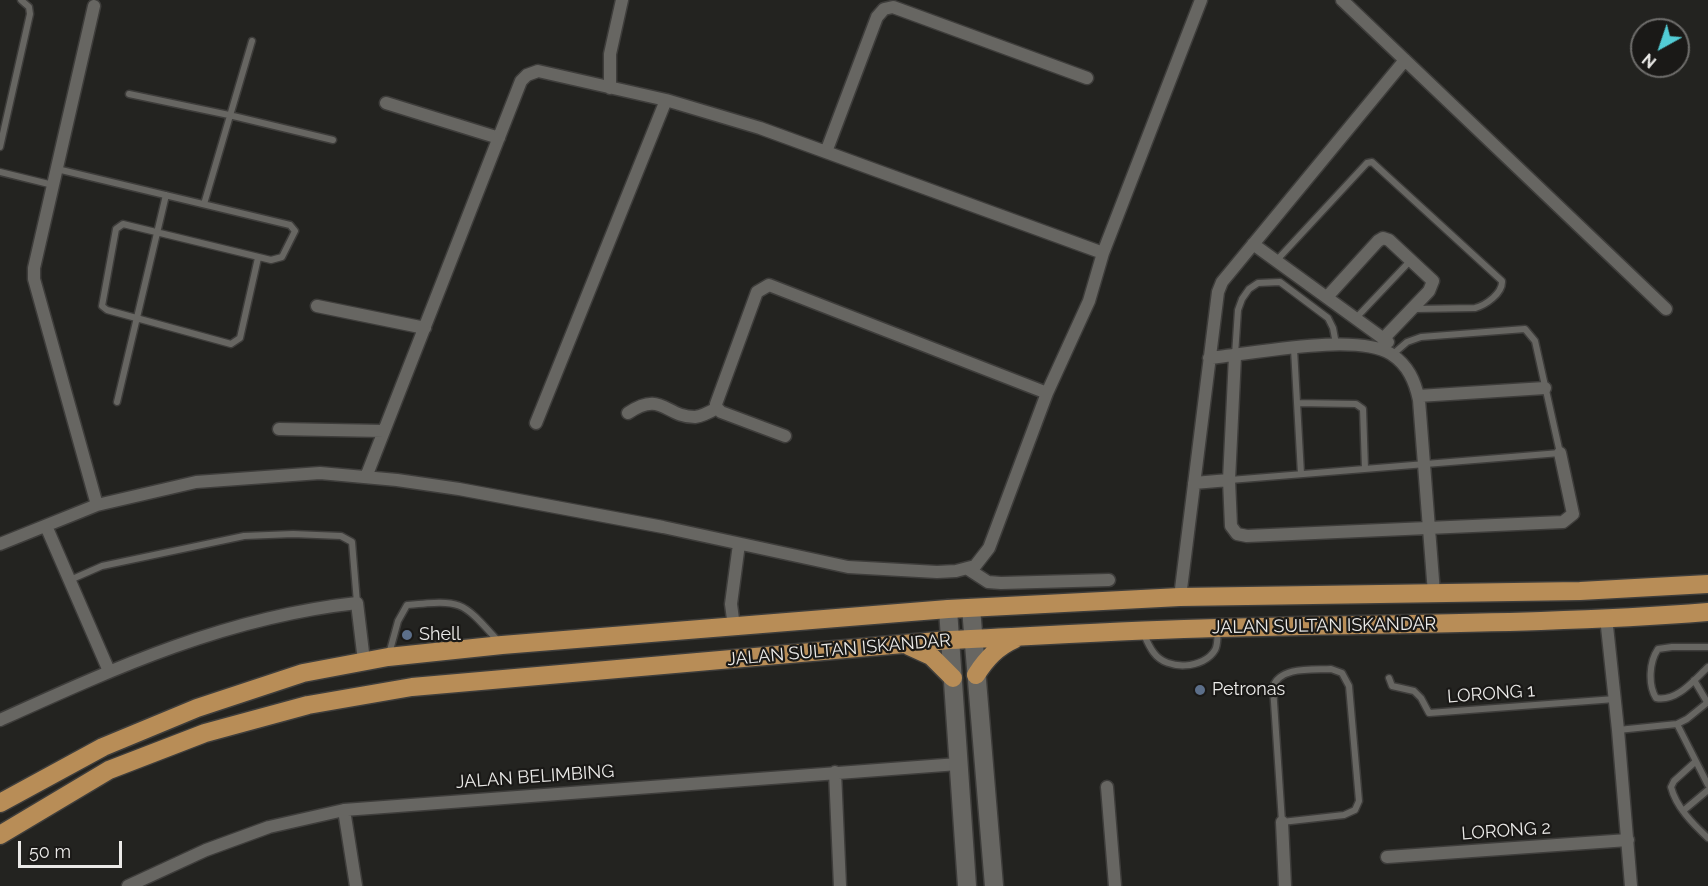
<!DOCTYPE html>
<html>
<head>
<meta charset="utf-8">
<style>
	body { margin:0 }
	#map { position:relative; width:1708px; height:886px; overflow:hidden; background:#232320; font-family:Raleway,sans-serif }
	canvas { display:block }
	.north { position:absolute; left:1630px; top:18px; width:60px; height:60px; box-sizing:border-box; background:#1a1917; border:2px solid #6e6d6b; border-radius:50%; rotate:220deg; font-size:16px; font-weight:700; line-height:24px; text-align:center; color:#ebeae8 }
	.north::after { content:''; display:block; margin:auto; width:21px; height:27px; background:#52ccd5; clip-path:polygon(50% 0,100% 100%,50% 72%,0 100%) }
	.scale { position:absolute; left:18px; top:841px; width:104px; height:27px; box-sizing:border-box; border:3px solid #ebeae8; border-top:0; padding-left:8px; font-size:18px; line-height:21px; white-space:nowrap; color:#ebeae8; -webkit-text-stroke:4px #1a1917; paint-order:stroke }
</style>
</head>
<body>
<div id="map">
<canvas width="1708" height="886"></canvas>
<div class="north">N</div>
<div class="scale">50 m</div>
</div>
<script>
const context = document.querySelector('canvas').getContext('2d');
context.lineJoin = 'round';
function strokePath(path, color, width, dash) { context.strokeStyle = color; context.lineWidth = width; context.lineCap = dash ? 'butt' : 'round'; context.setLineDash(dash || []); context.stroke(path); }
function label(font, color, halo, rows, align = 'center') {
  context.font = font + ' Raleway,sans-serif'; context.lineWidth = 4.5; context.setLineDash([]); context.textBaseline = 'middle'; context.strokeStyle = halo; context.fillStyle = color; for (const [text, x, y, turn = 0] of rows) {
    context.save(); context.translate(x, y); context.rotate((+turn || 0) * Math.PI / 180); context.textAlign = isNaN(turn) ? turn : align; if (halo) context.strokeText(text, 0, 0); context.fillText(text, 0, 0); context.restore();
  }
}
const lane = new Path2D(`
	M129,94L229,115L333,140
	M0,147L30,14L29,7L21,0
	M57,169L290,225L295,231L282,257L271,260L123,224L116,229L102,306L107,310L231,344L240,338L258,258
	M0,172L53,185
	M204,204L252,41
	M1276,261L1367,163L1372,162L1502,281C1503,293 1486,305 1475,308L1415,309
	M1356,318L1411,260
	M1294,349L1301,474
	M1235,355L1238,310L1242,299L1249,289L1258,283L1280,282L1328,318L1333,328L1336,344
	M117,402L166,195
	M1297,403L1356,404L1363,409L1365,469
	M1230,480L1560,453L1535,341L1525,329L1421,337L1407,342L1392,355
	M70,580L102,566L244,536L293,534L341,536L352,542L357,603
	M1143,632C1146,639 1149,647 1154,653C1167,671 1204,669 1215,650C1218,645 1217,637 1218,631
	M1708,647H1672L1658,649C1649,662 1648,685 1656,698C1677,702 1694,680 1708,667
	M389,654L398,621L407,605C463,600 461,600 499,642
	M1331,669L1342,673L1349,686L1359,801L1355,810L1344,815L1282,822L1273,687C1280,666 1313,670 1331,669Z
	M1389,678L1392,686L1414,691L1421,698L1429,713L1615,699
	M1694,680L1707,702
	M1677,724L1708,785
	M1618,730L1677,724L1687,719L1708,702
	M1695,762L1674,781L1671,787C1676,807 1693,824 1708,838
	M1683,811L1708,790`);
const street = new Path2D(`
	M1342,0L1666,309
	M94,6L34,268V279L97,505
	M610,88V54L622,0
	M386,103L499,138
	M826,152L877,17L884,9L893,7L1087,78
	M1253,244L1388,342
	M1327,297L1378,241L1383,238L1389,240L1433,281L1429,291L1384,338
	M317,306L425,328
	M1235,356L1229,480L1231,526L1237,534L1247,536L1563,522L1573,514L1560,453
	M1209,358C1252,354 1356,332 1391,354C1408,365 1415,381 1419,400L1434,593
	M1418,396L1545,388
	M628,413C662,390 665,417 695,417C703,416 710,412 717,408
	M536,423L666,100
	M279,429L384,431
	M785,436L721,412L717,408L716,404L757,292L769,285L1047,393
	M366,477L521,81L527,75L538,71L666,100L760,128L1103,253
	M1194,483L1229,480
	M46,526L109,671
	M0,544L97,505L196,482L320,473L397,480L459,489L663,527L848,567L937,572L956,571L975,566L989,548L1047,393L1089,301L1103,253L1201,0
	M968,569L988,582L1001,583L1109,580
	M1180,597L1218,292L1222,282L1405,60
	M1606,617L1618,730L1631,886
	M734,627L731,604L739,544
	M0,720C117,667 227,617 357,603L364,661
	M835,772L840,886
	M1107,787L1115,886
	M344,810L356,886
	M1282,822L1285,886
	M1387,857L1628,840
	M128,886L206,850L269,827L344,810L958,764`);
const secondary = new Path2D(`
	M971,608L994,886
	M948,609L967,886`);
const primary = new Path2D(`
	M909,646L931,656L953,678
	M976,675C986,659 997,647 1015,639
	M0,803L103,747L197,708L303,673L388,657L502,645L948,609L1180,597L1580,591L1708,584
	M0,835L109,770L205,733L308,705L412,687L949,640C1039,636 1128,630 1217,628C1381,623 1545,625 1708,612`);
const markers = [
	[407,635,6,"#5c6f8a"],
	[1200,690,6,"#5c6f8a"]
];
const streetNames = [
	["JALAN SULTAN ISKANDAR",1324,626,-1],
	["JALAN SULTAN ISKANDAR",839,650,-5],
	["LORONG 1",1491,694,-4],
	["JALAN BELIMBING",535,777,-4],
	["LORONG 2",1506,831,-4]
];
const poiNames = [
	["Shell",419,635],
	["Petronas",1212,690]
];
strokePath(lane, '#3e3d3b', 9);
strokePath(street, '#3e3d3b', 15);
strokePath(secondary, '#3e3d3b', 21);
strokePath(primary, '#3e3d3b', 21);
strokePath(lane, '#676662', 6);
strokePath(street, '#676662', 12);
strokePath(secondary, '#676662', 18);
strokePath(primary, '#b88d57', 18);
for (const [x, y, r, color] of markers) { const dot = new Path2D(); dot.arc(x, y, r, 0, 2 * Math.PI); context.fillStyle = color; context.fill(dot); strokePath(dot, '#1a1917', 2); }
label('18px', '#ebeae8', '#1a1917', streetNames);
label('18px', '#ebeae8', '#1a1917', poiNames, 'left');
</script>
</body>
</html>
